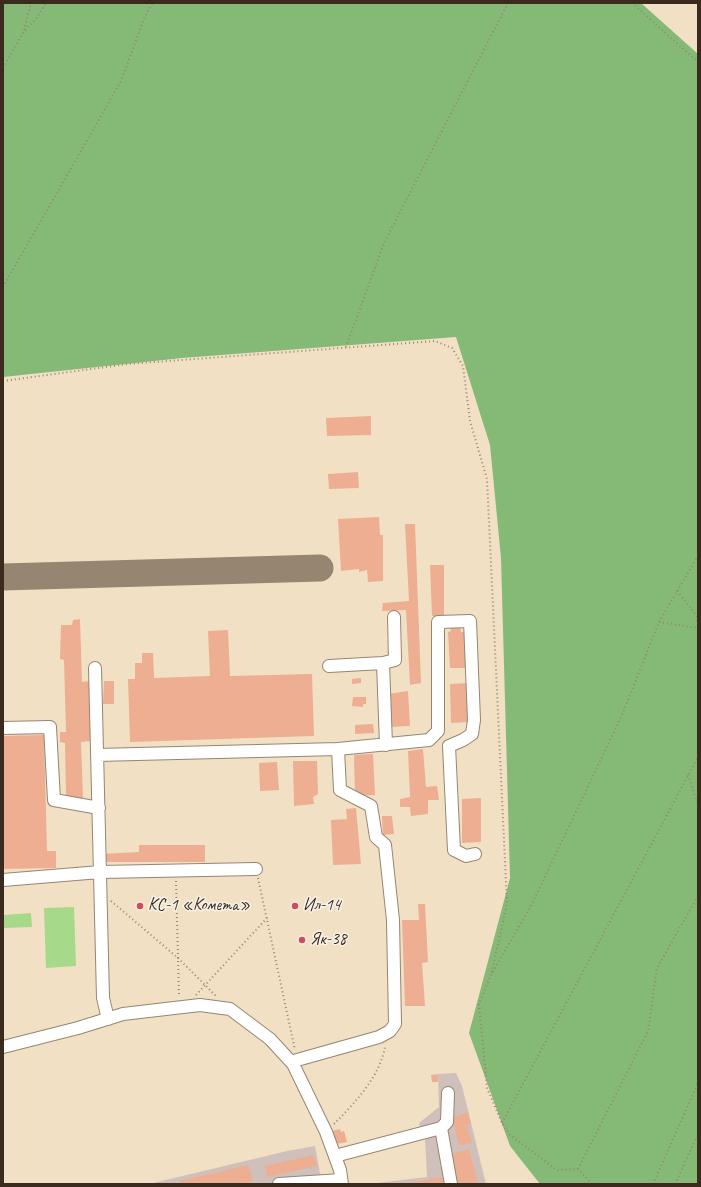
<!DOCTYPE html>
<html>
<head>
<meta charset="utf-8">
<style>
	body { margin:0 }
	#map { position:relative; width:701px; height:1187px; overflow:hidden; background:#f2e0c4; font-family:Caveat,sans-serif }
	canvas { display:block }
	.frame { position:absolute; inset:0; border:4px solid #3b2a1e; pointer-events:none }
</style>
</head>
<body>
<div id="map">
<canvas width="701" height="1187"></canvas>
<div class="frame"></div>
</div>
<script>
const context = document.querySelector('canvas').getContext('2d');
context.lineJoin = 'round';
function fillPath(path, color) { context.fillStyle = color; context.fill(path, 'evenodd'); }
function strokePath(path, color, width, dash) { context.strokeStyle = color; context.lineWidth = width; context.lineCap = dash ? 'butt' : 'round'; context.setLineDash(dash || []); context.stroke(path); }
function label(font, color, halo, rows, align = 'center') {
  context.font = font + ' Caveat,sans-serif'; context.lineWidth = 3; context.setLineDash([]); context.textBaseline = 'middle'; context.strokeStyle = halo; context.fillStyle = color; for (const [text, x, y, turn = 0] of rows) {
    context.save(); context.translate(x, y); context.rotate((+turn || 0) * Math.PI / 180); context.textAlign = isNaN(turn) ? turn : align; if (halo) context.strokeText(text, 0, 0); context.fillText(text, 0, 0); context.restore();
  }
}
const industrial = new Path2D(`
	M456,1073L462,1086L486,1184H369L427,1177L425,1139L419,1123L439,1107L438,1074Z
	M315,1146L322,1184H149L287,1151Z`);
const green = new Path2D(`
	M74,907L76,966L46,968L44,908Z
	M31,913L32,927L4,928V915Z`);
const forest = new Path2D(`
	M3,3H641L698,54V1184H540L510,1146L469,1033L510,878L501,558L490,445L456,337L182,358L3,377Z`);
const taxiway = new Path2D(`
	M3,577L320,568`);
const building = new Path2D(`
	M371,416V435L327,436L326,418Z
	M358,472L359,488L329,489L328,474Z
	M379,517L380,535H383V581L368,582L367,570L359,572V569L341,571L338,519Z
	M405,524H415L421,683L410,685L406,610L382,611L383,603L409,601Z
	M430,565H444V616H432Z
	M80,619L82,682L90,681L91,741L81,742L83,799L66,797L65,743L60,742V732H66L64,660L60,659L61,625H72L73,620Z
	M460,626L461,632H467V668H450L448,632L451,631L450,627Z
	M228,630L230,676L312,674L314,736L130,742L128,679H135V663H142V653H153L154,678L210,676L208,631Z
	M361,678V683L352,684V679Z
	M104,681H114V704H103Z
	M468,683L470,722L451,723L450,684Z
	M408,691L410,726L390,727L388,694Z
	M353,697H366V704H363V707L352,706Z
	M373,724L374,733L355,734V725Z
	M44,735L47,851H56V868L3,869V736Z
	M423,749L426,787L437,786L439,800H428V814L411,816L410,807H400V799L410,797L408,751Z
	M373,754L375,795L355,796L354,755Z
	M293,761H317L318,794L313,797L314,804L294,806Z
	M277,762L279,790L260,791L259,763Z
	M481,798V842L462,843V799Z
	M356,808L361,864L333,865L331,820L347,819L346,809Z
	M382,816H392L394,834L383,835Z
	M139,845H205V862H103L102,854L139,852Z
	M418,904H425L428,962L422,963L425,1006H405L402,920H419Z
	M438,1074V1082H432L431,1075Z
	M468,1112L471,1124L467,1125L472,1143L459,1145L452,1118Z
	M340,1129L341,1132L344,1131L347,1142L336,1144L332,1131Z
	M469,1149L478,1184H457L449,1155Z
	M313,1155L317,1166L267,1177L265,1166Z
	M248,1165L253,1181L240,1184H180V1181Z
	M442,1177L443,1184H409V1183Z`);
const path = new Path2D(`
	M632,3L698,62
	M24,30L31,3
	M3,68L24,31L36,19L46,3
	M3,287L121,81L145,16L153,3
	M346,347L384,243L508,3
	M3,381L128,364L435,341L452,348L463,366L470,421L487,479L507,904L491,975
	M677,591L697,616L698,624
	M659,622L698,628
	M688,775L698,805
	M258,878L295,1050
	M176,881L179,996
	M111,901L178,958L216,996
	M196,995L267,918
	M502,1123L698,757
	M334,1124C355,1103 380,1076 385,1047
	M578,1169L648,1031L657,968L698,896
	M592,1184L578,1169L557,1170L509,1134L502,1123L487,1088L479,1004L491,975L531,906L622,715L659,622L698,556
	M653,1184L698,1083
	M675,1184L698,1134`);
const minor = new Path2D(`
	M383,663L386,745
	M329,666L383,663L395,660L394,617
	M95,668L103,998L108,1019
	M3,728L50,727L54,800L99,808
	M97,755L338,749
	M3,880L100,872L256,869
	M3,1047L78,1028L123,1014L200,1005L230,1009L270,1039L293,1064L326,1132L340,1170L342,1184
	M293,1064L297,1060L379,1037L390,1031L395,1024L393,920L385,845L376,837L371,806L340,790L338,749L429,740L438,731V622L470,621L474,720L472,734L463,740L449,746L454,850L466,856L475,854
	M441,1128L451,1184
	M335,1156L441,1128L447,1122L448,1093
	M279,1184L341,1180`);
const markers = [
	[140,906,4,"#d1495b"],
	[295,906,4,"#d1495b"],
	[302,940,4,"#d1495b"]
];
const poiNames = [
	["КС-1 «Комета»",148,906],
	["Ил-14",303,906],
	["Як-38",310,940]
];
fillPath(industrial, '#d0c0bc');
fillPath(green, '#a6da8a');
fillPath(forest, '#84ba76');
strokePath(taxiway, '#968571', 27);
fillPath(building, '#eeae91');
strokePath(minor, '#968571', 14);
strokePath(path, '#968571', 2, [1, 3]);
strokePath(minor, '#fff', 12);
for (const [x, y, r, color] of markers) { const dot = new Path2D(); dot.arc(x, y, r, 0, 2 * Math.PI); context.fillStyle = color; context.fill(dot); strokePath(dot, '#f7f3e8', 1.5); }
label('17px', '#3b2a1e', '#f7f3e8', poiNames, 'left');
</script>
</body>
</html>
